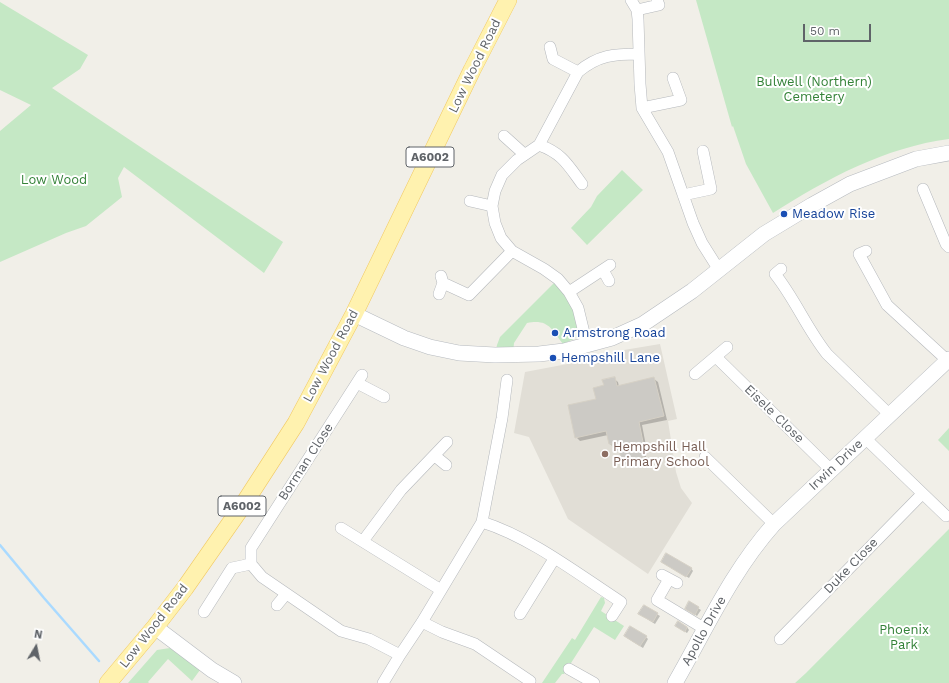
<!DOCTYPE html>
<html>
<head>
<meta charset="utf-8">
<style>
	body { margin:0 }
	#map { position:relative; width:949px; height:683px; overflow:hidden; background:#f1efe8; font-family:"Work Sans",sans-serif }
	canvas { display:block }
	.north { position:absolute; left:16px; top:627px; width:40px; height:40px; -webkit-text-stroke:3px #fff; paint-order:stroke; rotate:10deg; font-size:11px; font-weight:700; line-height:16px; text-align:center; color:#5f6368 }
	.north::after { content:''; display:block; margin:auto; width:14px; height:18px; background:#5f6368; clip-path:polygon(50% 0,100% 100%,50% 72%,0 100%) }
	.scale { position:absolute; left:803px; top:24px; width:68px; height:18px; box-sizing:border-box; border:2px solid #5f6368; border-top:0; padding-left:5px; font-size:12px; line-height:14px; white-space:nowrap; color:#5f6368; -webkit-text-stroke:3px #fff; paint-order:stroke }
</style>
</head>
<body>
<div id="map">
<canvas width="949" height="683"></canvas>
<div class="north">N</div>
<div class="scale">50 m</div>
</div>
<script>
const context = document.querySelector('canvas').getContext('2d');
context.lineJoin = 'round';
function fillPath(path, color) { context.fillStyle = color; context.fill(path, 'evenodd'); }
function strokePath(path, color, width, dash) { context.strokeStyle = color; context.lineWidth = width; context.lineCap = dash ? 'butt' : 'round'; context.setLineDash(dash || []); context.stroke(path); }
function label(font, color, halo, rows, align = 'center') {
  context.font = font + ' "Work Sans",sans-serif'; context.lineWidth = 4; context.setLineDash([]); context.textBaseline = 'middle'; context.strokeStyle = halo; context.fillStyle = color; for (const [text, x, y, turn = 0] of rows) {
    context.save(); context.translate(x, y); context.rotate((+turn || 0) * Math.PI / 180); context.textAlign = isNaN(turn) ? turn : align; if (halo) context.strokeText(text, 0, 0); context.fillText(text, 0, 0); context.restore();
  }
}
const education = new Path2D(`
	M660,344L677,419L668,421L676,472L681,488L692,503L648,574L568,519L529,437L514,433L525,372L578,362L624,350Z`);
const green = new Path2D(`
	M696,0H949V139C886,147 826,179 773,213L746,164L733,126L732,127Z
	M0,2L88,55L80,69L52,88L283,242L264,273L124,167L118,178L122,197L86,226L66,233L0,262V131L31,105L0,90Z
	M622,170L643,190L587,245L571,228L591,207L597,196Z
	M558,279L569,292L582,335L563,344C551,328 548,319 527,323L514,343L513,353L495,355L497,345L500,337Z
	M949,428V451L938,440Z
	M949,529V683H795L806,673Z
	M601,597L604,598L605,603L601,611L624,626L615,640L594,627L564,674H562L555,683H542L572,638L575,640Z
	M170,648L200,670L192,681L168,659L148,682L149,683H128L157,650Z`);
const shadow = new Path2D(`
	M614,379L618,382L619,387L654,379L658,382L667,420L642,425L647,451L645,452L647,461L626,465L623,462L620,450L618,451L610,444L608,435L580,441L576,437L605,386Z
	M662,562L691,568L693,571L689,578Z
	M690,603L701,610L697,616L689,611Z
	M644,606L660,616L655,624L642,616Z
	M676,626L687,627L689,630L687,633Z
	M646,637L648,639L643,648L627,638Z`);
const stream = new Path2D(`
	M0,545L44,598L99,661`);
const building = new Path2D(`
	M615,377L617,386L654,377L664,416L639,422L644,447L642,448L644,457L622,462L618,446L613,448L612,444H609L606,431L575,438L568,405L596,399L593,388L604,385L602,380Z
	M666,553L692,568L686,577L661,562Z
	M689,601L699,607L695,615L685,609Z
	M644,605L658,613L653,622L638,614Z
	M678,621L687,627L685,632L675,626Z
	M630,626L647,636L640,646L624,636Z`);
const street = new Path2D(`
	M631,0L637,10L638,19L640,84L642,108L668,152L693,223L702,243L719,270
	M637,10L659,5L657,0
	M550,47L553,59L578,72
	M642,108L681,100L673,78
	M504,136L524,154
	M539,145C562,153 568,165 582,184
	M923,189L946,244L949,247
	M683,195L711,189L703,151
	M470,201L492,206
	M866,251L859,254L887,305L948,361
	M781,269L775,274C795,299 807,329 827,354L890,415
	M603,270L609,281
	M443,283L469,295L512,251
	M569,292L610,265
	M439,294L443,283L441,276
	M587,345L578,308L569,292L558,279L544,269L512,251L501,238L495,223L492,206L495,191L502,175L517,160L539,145L578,72C598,55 614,54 639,54
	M716,357L831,470
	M695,374L727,347
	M362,375L251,548V564L262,577L341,631L369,639L400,655
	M357,383L384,397
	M865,438L946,516
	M435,456L446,465
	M705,457L774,524
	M482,522C530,537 578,574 621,602L612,616
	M341,528L441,590
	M363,541L401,490L447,442
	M662,575L677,583
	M669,579L657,600L705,629
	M277,605L286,594
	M204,612L232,568L251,564
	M520,614L554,559
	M422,622L442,632L475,644L530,681L529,683
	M780,639L922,494
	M569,669L594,683
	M383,683L400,655L422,622L482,522L502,418L507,380`);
const secondary = new Path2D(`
	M354,314L404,338L430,347L459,353L495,355L539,354L564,351L612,338L643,324L692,291L764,234L812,205L850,184L916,159L949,153
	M155,627L212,670L234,683
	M675,683C706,629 732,571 774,524L949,359`);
const primary = new Path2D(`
	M108,683L155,627L185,588L243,505L296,423L354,314L472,70L508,0`);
const markers = [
	[784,214,4,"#1a4fb4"],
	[555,333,4,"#1a4fb4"],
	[553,358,4,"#1a4fb4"],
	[605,454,4,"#8d6e63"]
];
const shields = [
	[430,157,48],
	[242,506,48]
];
const shieldNames = [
	["A6002",430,157],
	["A6002",242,506]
];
const streetNames = [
	["Low Wood Road",475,66,-64],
	["Low Wood Road",331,356,-62],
	["Eisele Close",774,414,44],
	["Borman Close",306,462,-57],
	["Irwin Drive",836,465,-43],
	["Duke Close",851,566,-46],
	["Low Wood Road",154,626,-52],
	["Apollo Drive",704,631,-61]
];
const parkNames = [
	["Bulwell (Northern)",814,82],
	["Cemetery",814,97],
	["Low Wood",54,180],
	["Phoenix",904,630],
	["Park",904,645]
];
const transitNames = [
	["Meadow Rise",792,214],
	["Armstrong Road",563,333],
	["Hempshill Lane",561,358]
];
const educationNames = [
	["Hempshill Hall",613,447],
	["Primary School",613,462]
];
fillPath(education, '#e1ded6');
fillPath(green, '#c5e8c5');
fillPath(shadow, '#0003');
strokePath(stream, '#aadaff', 2.5);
fillPath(building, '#cccac5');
strokePath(building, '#d6d1c6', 1);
strokePath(street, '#b5b8bc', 12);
strokePath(secondary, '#b6babf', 16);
strokePath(primary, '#f2c960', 18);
strokePath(street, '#fff', 11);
strokePath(secondary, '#fff', 15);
strokePath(primary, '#fff2af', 17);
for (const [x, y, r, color] of markers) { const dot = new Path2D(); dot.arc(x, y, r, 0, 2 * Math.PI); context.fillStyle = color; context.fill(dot); strokePath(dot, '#fff', 1.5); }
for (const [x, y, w] of shields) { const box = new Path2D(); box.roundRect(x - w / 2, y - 10, w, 20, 3); context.fillStyle = '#fff'; context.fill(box); strokePath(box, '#5f6368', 1); }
label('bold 12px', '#5f6368', null, shieldNames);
label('13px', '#5f6368', '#fff', streetNames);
label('13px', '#348238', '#fff', parkNames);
label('13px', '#164399', '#fff', transitNames, 'left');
label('13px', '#785e54', '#fff', educationNames, 'left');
</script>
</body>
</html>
